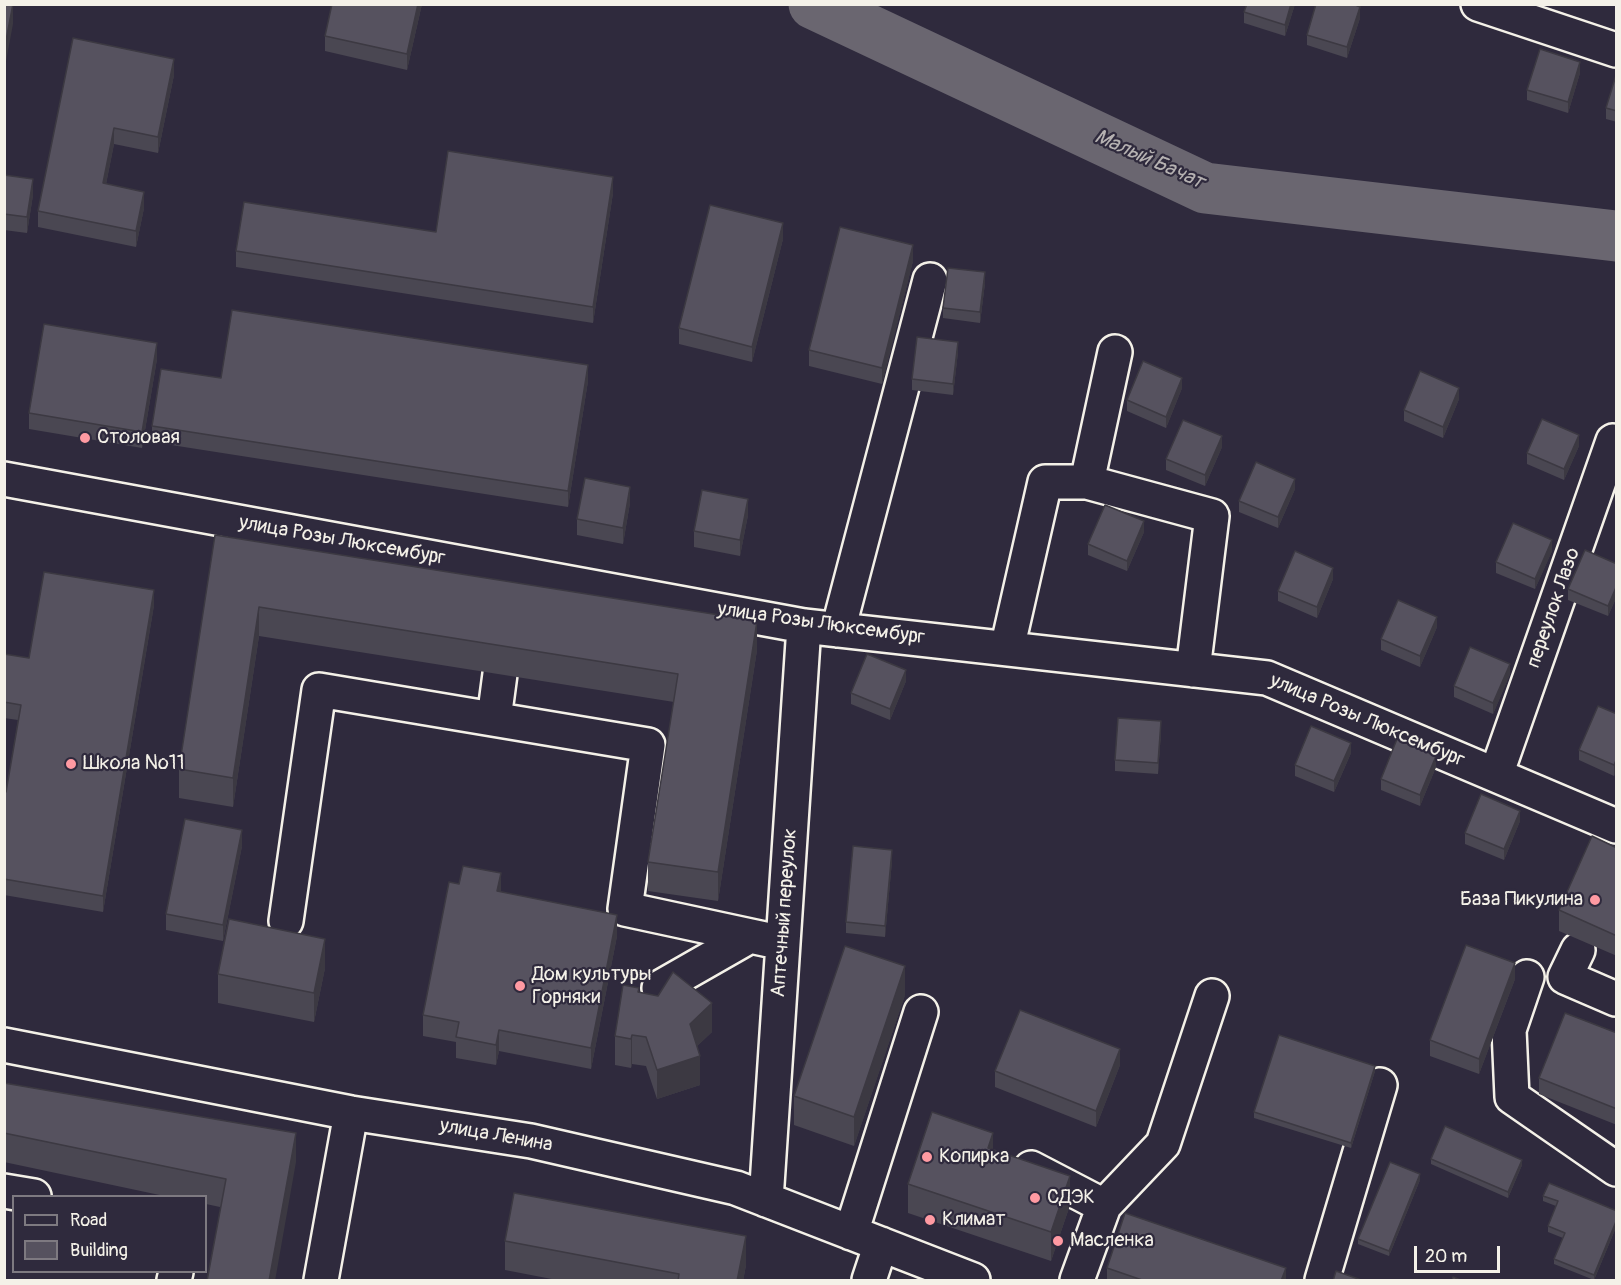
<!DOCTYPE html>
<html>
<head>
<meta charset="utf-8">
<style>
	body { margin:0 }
	#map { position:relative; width:1621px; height:1285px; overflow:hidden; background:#2f2a3d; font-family:Pangolin,sans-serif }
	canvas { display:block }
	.frame { position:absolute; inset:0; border:6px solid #f4f1e8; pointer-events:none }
	.legend { position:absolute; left:12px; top:1195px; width:195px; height:78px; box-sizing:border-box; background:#2f2a3d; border:2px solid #7e7a81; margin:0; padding:8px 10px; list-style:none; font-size:18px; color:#f4f1e8 }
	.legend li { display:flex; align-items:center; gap:12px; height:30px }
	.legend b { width:30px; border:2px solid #7e7a81 }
	.scale { position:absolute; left:1414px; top:1246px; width:86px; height:27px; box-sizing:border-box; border:3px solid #f4f1e8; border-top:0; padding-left:8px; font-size:18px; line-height:21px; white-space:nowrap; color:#f4f1e8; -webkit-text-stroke:4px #2f2a3d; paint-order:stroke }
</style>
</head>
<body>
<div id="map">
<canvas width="1621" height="1285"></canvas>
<div class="frame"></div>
<ul class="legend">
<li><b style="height:8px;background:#2f2a3d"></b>Road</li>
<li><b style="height:16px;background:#56525f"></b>Building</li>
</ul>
<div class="scale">20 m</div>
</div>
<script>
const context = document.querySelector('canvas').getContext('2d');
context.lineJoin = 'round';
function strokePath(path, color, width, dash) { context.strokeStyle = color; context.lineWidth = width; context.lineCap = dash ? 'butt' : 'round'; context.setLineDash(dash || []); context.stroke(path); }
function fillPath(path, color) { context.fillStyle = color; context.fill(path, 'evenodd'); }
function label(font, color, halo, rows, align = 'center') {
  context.font = font + ' Pangolin,sans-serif'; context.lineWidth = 4.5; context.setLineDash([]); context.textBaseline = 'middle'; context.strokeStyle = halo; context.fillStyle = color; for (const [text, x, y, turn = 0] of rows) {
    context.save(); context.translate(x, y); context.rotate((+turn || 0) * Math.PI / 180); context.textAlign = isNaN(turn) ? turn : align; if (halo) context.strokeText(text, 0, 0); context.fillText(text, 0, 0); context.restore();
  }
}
const river = new Path2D(`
	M814,4L1205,188L1616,236`);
const minor = new Path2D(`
	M1478,4L1616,50
	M4,479L804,626L1267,678L1616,826
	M1087,482L1115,352
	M838,630L930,280
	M1007,649L1045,482H1087L1212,516L1193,670
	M494,719L500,674
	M1496,775L1613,441
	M286,921L319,690L648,745L625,909L783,943
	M1578,950L1565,977L1616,999
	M1527,977L1509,1030L1512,1097L1616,1169
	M659,988L750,936
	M4,1045L351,1113L531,1141L736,1188L973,1280
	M1031,1168L1104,1206
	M4,1191L34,1196
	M766,1200L804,626
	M851,1233L921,1012
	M174,1280L176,1272
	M321,1280L351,1113
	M869,1280L881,1244
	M1077,1280L1104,1206L1163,1144L1212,996
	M1322,1280L1380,1085`);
const wall = new Path2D(`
	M332,4H422L407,70L325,51V36Z
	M1295,4L1285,36L1244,23V12Z
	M1360,18L1347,58L1307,45V35Z
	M73,38L174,75L158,153L114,144L106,184L144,208L136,247L38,227V211Z
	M1617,72V122L1606,119V108Z
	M1580,73L1568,113L1527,100V90Z
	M4,175L33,195L27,233L4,230Z
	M613,193L593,323L236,267V251L436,232Z
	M783,239L752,362L679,344V328Z
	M913,261L882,384L809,366V350Z
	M985,283L980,323L943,318V308Z
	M958,352L953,395L912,390V379Z
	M157,359L142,448L29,429V413Z
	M221,378L588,381L568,507L152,442V426Z
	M1182,388L1166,428L1127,411V400Z
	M1459,399L1443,438L1404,421V410Z
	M1579,446L1564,480L1527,464V453Z
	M1222,447L1205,486L1166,470V459Z
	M1295,489L1278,528L1239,512V501Z
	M630,503L623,544L577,535V519Z
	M748,515L740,556L694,547V531Z
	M1144,532L1127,571L1088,555V544Z
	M215,535L757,650L718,901L648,891V862L674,702L259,636L233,807L179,798V769Z
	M1552,551L1535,589L1496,573V562Z
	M1617,564V596L1608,616L1568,600V589Z
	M1333,579L1317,618L1278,601V591Z
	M154,605L103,912L4,895V791L6,792L18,720L4,718V654L29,658Z
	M1437,627L1420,667L1381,650V639Z
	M1510,674L1493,714L1454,697V686Z
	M906,681L890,720L851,704V693Z
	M1617,714V769L1614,776L1579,760V750Z
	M1161,732L1158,774L1115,771V760Z
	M1351,753L1334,792L1295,776V765Z
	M1436,767L1420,806L1381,790V779Z
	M1520,821L1504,860L1465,844V833Z
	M242,846L223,941L166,930V914Z
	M1617,848V956L1559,931V910Z
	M892,861L885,937L846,933V922Z
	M501,892L617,936L591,1069L499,1051L496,1065L456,1058V1042L423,1036V1015Z
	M325,968L314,1022L218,1003V974Z
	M1515,979L1479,1074L1430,1056V1040Z
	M639,993L712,1032L697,1046L700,1085L657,1099L646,1066L632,1064L631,1068L615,1065V1036Z
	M905,995L854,1146L794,1125V1096Z
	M1617,1033V1125L1539,1094V1078Z
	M1120,1065L1096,1127L995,1087V1071Z
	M1375,1071L1351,1148L1254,1118V1112Z
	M4,1083L296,1162L220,1207L206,1204V1197H169L4,1162Z
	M1431,1159L1522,1165L1508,1198L1431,1164Z
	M1420,1180L1389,1256L1358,1244V1239Z
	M908,1184L1070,1205L1051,1261L908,1213Z
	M1543,1196L1617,1211V1225L1594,1280L1554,1264V1259L1563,1238L1548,1232V1226L1556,1206L1543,1201Z
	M505,1241L746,1265L743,1281H562L505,1270Z
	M1107,1268L1286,1281H1107Z`);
const shadedWall = new Path2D(`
	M13,4V24L4,72V51Z
	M418,4H422L407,70V54Z
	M1291,4H1295L1285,36V25Z
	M1360,7V18L1347,58V47Z
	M174,59V75L158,153V137Z
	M1580,62V73L1568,113V102Z
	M114,128V144L103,199V183Z
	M613,177V193L593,323V307Z
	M33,179V195L27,233V217Z
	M144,192V208L136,247V231Z
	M783,223V239L752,362V347Z
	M913,245V261L882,384V368Z
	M985,272V283L980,323V312Z
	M958,342V352L953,395V384Z
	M157,343V359L142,448V432Z
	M588,365V381L568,507V491Z
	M1182,378V388L1166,428V417Z
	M1459,388V399L1443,438V427Z
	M1579,435V446L1564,480V469Z
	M1222,436V447L1205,486V475Z
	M1295,479V489L1278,528V517Z
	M630,487V503L623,544V528Z
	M748,499V515L740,556V540Z
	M1144,521V532L1127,571V561Z
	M1552,540V551L1535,589V579Z
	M1333,568V579L1317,618V607Z
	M1617,585V596L1608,616V606Z
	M154,590V605L103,912V896Z
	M259,607V636L233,807V778Z
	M1437,617V627L1420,667V656Z
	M757,621V650L718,901V872Z
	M1510,664V674L1493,714V703Z
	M906,670V681L890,720V709Z
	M1161,721V732L1158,774V763Z
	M1351,743V753L1334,792V781Z
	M1436,756V767L1420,806V795Z
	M1617,758V769L1614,776V765Z
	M1520,811V821L1504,860V849Z
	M242,830V846L223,941V925Z
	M892,850V861L885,937V926Z
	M501,873V894L497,891Z
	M617,915V936L591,1069V1048Z
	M325,939V968L314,1022V993Z
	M1515,963V979L1479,1074V1059Z
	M905,966V995L854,1146V1117Z
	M712,1003V1032L690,1053V1024Z
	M499,1030V1051L496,1065V1045Z
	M632,1035V1064L631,1068V1039Z
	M1120,1049V1065L1096,1127V1111Z
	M700,1056V1085L657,1099V1070Z
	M1375,1066V1071L1351,1148V1143Z
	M296,1133V1162L275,1281H269Z
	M993,1133V1162L988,1148Z
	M1522,1160V1165L1508,1198V1192Z
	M1420,1174V1180L1389,1256V1251Z
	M1070,1176V1205L1051,1261V1232Z
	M1617,1219V1225L1594,1280V1275Z
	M746,1236V1265L743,1281H737Z
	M1286,1268V1281H1281Z`);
const building = new Path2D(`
	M4,4H13L4,51Z
	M332,4H418L407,54L325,36Z
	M1247,4H1291L1285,25L1244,12Z
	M1316,4H1353L1360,7L1347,47L1307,35Z
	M73,38L174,59L158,137L114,128L103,183L144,192L136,231L38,211Z
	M1540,49L1580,62L1568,102L1527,90Z
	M1617,72V111L1606,108Z
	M448,151L613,177L593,307L236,251L244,202L436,232Z
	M4,175L33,179L27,217L4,214Z
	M710,205L783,223L752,347L679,328Z
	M840,227L913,245L882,368L809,350Z
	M948,268L985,272L980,312L943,308Z
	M232,310L588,365L568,491L152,426L161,369L221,378Z
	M44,324L157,343L142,432L29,413Z
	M917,337L958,342L953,384L912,379Z
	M1143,361L1182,378L1166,417L1127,400Z
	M1420,371L1459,388L1443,427L1404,410Z
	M1542,419L1579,435L1564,469L1527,453Z
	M1183,420L1222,436L1205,475L1166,459Z
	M1256,462L1295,479L1278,517L1239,501Z
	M585,478L630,487L623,528L577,519Z
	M702,490L748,499L740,540L694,531Z
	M1105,505L1144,521L1127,561L1088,544Z
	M1513,523L1552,540L1535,579L1496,562Z
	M215,535L757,621L718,872L648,862L678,674L259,607L233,778L179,769Z
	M1585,550L1617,564V585L1608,606L1568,589Z
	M1295,551L1333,568L1317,607L1278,591Z
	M44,572L154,590L103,896L4,879V791L6,792L21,705L4,702V654L29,658Z
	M1398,600L1437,617L1420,656L1381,639Z
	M1470,647L1510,664L1493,703L1454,686Z
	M867,654L906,670L890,709L851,693Z
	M1598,706L1617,714V758L1614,765L1579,750Z
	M1118,718L1161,721L1158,763L1115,760Z
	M1311,726L1351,743L1334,781L1295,765Z
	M1397,739L1436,756L1420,795L1381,779Z
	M1481,794L1520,811L1504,849L1465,833Z
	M185,819L242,830L223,925L166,914Z
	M1592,836L1617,848V936L1559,910Z
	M853,846L892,850L885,926L846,922Z
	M463,866L501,873L497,891L617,915L591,1048L499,1030L496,1045L456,1037L459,1022L423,1015L449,882L459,884Z
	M229,919L325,939L314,993L218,974Z
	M1466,945L1515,963L1479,1059L1430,1040Z
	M845,946L905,966L854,1117L794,1096Z
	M673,972L712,1003L690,1024L700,1056L657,1070L646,1037L632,1035L631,1039L615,1036L623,985L639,988L638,992L658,996Z
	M1020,1010L1120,1049L1096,1111L995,1071Z
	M1565,1013L1617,1033V1109L1539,1078Z
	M1279,1035L1375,1066L1351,1143L1254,1112Z
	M4,1083L296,1133L269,1281H207L226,1179L4,1133Z
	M932,1112L993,1133L988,1148L1070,1176L1051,1232L908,1184Z
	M1445,1126L1522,1160L1508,1192L1431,1159Z
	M1390,1162L1420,1174L1389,1251L1358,1239Z
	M1549,1183L1617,1211V1219L1594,1275L1554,1259L1565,1233L1548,1226L1558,1201L1543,1196Z
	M514,1193L746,1236L737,1281H678L679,1274L505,1241Z
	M1125,1213L1286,1268L1281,1281H1145L1107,1268Z
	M1336,1271L1364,1281H1333Z
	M1453,1277L1463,1281H1452Z`);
const markers = [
	[85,438,6,"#ff9aa2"],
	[71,764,6,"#ff9aa2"],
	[1595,900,6,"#ff9aa2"],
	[520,986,6,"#ff9aa2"],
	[927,1157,6,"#ff9aa2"],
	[1035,1198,6,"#ff9aa2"],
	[930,1220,6,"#ff9aa2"],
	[1058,1241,6,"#ff9aa2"]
];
const poiNames = [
	["Столовая",97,438],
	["Школа №11",83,764],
	["База Пикулина",1583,900,"right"],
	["Дом культуры",532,975],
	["Горняки",532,998],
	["Копирка",939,1157],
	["СДЭК",1047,1198],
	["Климат",942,1220],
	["Масленка",1070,1241]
];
const streetNames = [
	["улица Розы Люксембург",342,541,10],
	["переулок Лазо",1554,608,-71],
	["улица Розы Люксембург",821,624,8],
	["улица Розы Люксембург",1367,721,23],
	["Аптечный переулок",785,913,-86],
	["улица Ленина",496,1136,10]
];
const waterNames = [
	["Малый Бачат",1149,160,24]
];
strokePath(river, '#6a6670', 51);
strokePath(minor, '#f4f1e8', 38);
strokePath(minor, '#2f2a3d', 33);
fillPath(wall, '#4a4752');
fillPath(shadedWall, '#3c3942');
fillPath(building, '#56525f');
strokePath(building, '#3c3942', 1.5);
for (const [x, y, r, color] of markers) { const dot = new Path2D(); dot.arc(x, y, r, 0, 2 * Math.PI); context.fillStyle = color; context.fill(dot); strokePath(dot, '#2f2a3d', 2); }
label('20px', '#f4f1e8', '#2f2a3d', poiNames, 'left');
label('20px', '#f4f1e8', '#2f2a3d', streetNames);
label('italic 21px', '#b6b2b2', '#2f2a3d', waterNames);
</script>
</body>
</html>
